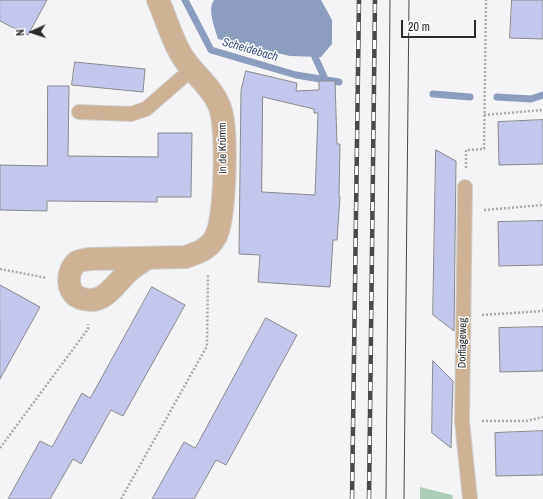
<!DOCTYPE html>
<html>
<head>
<meta charset="utf-8">
<style>
	body { margin:0 }
	#map { position:relative; width:543px; height:499px; overflow:hidden; background:#f4f4f6; font-family:"Archivo Narrow",sans-serif }
	canvas { display:block }
	.north { position:absolute; left:12px; top:12px; width:40px; height:40px; -webkit-text-stroke:3px #fff; paint-order:stroke; rotate:267deg; font-size:11px; font-weight:700; line-height:16px; text-align:center; color:#282929 }
	.north::after { content:''; display:block; margin:auto; width:14px; height:18px; background:#282929; clip-path:polygon(50% 0,100% 100%,50% 72%,0 100%) }
	.scale { position:absolute; left:401px; top:20px; width:75px; height:18px; box-sizing:border-box; border:2px solid #282929; border-top:0; padding-left:5px; font-size:12px; line-height:14px; white-space:nowrap; color:#282929; -webkit-text-stroke:3px #fff; paint-order:stroke }
</style>
</head>
<body>
<div id="map">
<canvas width="543" height="499"></canvas>
<div class="north">N</div>
<div class="scale">20 m</div>
</div>
<script>
const context = document.querySelector('canvas').getContext('2d');
context.lineJoin = 'round';
function fillPath(path, color) { context.fillStyle = color; context.fill(path, 'evenodd'); }
function strokePath(path, color, width, dash) { context.strokeStyle = color; context.lineWidth = width; context.lineCap = dash ? 'butt' : 'round'; context.setLineDash(dash || []); context.stroke(path); }
function label(font, color, halo, rows, align = 'center') {
  context.font = font + ' "Archivo Narrow",sans-serif'; context.lineWidth = 3; context.setLineDash([]); context.textBaseline = 'middle'; context.strokeStyle = halo; context.fillStyle = color; for (const [text, x, y, turn = 0] of rows) {
    context.save(); context.translate(x, y); context.rotate((+turn || 0) * Math.PI / 180); context.textAlign = isNaN(turn) ? turn : align; if (halo) context.strokeText(text, 0, 0); context.fillText(text, 0, 0); context.restore();
  }
}
const green = new Path2D(`
	M420,487L452,495L453,499H420Z`);
const water = new Path2D(`
	M214,0H321L332,20V44L321,57L290,56L218,39C215,28 207,10 214,0Z`);
const stream = new Path2D(`
	M185,0L211,50L296,75L339,82
	M315,57L325,79
	M433,94L470,97
	M497,97L531,99L543,95`);
const building = new Path2D(`
	M0,0H47L28,35L0,21Z
	M512,0H543V39L510,38Z
	M75,62L145,69L143,92L72,85Z
	M246,71L297,83L296,91L319,90V81H335L337,144H340L339,197H340L337,240H333L330,287L258,282L260,255L239,254L241,91ZM263,97L314,109V113H318L315,195L262,192Z
	M48,86H69L68,156L158,157V133H192L191,197H157V202L47,201V211L0,210V165L47,166Z
	M543,120V164L499,165L498,122Z
	M436,150L456,161L454,331L433,315Z
	M543,221V265L499,266L498,222Z
	M0,285L40,307L0,379Z
	M152,287L185,305L123,416L111,410L81,464L73,459L50,499H8L40,441L52,447L82,393L90,398Z
	M266,318L297,335L226,465L216,460L194,499H152L184,442L195,448Z
	M543,327V371L500,372L499,328Z
	M433,361L453,381L451,448L432,433Z
	M543,431V475L496,476L495,433Z`);
const path = new Path2D(`
	M484,115L543,110
	M466,168V150L484,149L486,0
	M484,210L543,205
	M0,269L47,278
	M482,315L543,311
	M482,421H526L543,417
	M0,448L88,329V324
	M121,499L207,346L208,274`);
const service = new Path2D(`
	M79,112L131,114L146,109L192,69
	M465,187L462,421L470,499`);
const minor = new Path2D(`
	M148,258C141,262 134,266 128,272C114,285 103,307 80,298C66,293 66,271 77,262C80,260 85,260 89,259L185,257C197,253 208,250 215,238C226,220 227,132 221,111C215,89 194,75 182,56C172,40 166,18 158,0`);
const tram = new Path2D(`
	M386,499L390,0
	M404,499L409,0`);
const rail = new Path2D(`
	M352,499L359,0
	M369,499L375,0`);
const streetNames = [
	["In de Krümm",223,148,-91],
	["Dorflageweg",463,343,-89]
];
const waterNames = [
	["Scheidebach",250,50,16]
];
fillPath(green, '#adcdb9');
fillPath(water, '#8c9dbd');
strokePath(stream, '#8c9dbd', 7);
fillPath(building, '#c3c7ec');
strokePath(building, '#898a8b', 1);
strokePath(service, '#cfcfd1', 16);
strokePath(minor, '#cfcfd1', 24);
strokePath(path, '#ababac', 2.5, [2, 2]);
strokePath(service, '#cdb295', 14);
strokePath(minor, '#cdb295', 22);
strokePath(tram, '#484949', 1);
strokePath(rail, '#484949', 4.5);
strokePath(rail, '#fff', 3, [9]);
label('11px', '#282929', '#fff', streetNames);
label('italic 12px', '#3c5482', '#fff', waterNames);
</script>
</body>
</html>
